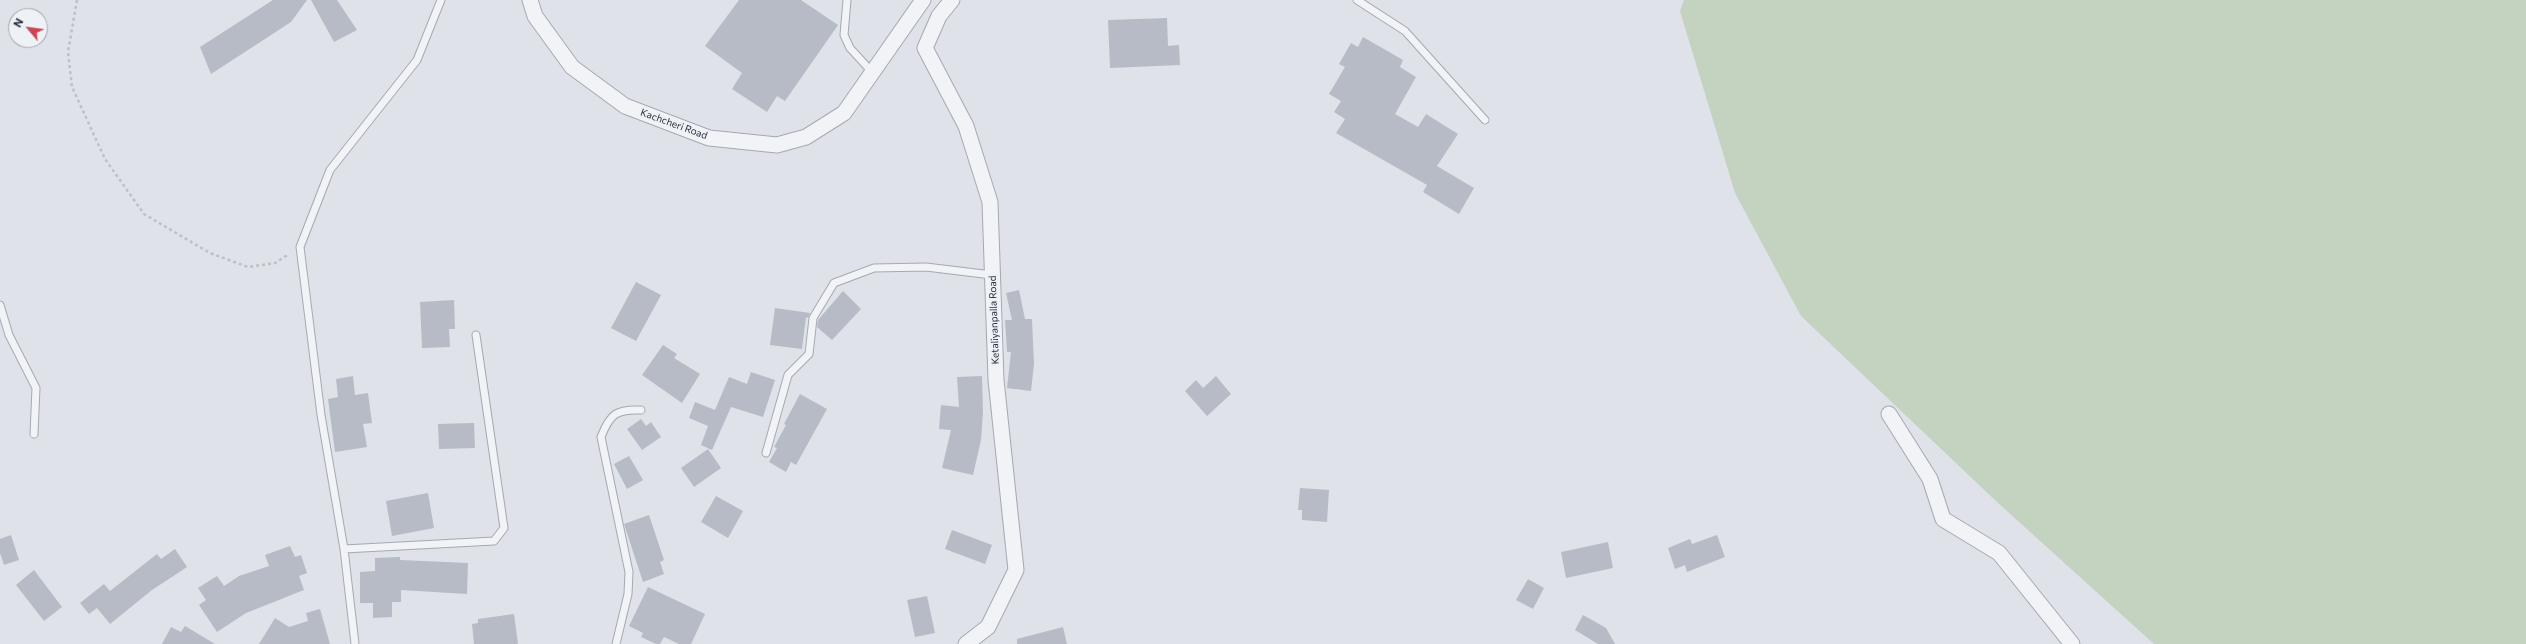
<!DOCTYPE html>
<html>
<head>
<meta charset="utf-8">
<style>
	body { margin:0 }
	#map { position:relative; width:2526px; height:644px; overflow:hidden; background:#dfe2e8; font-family:Commissioner,sans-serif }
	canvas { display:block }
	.north { position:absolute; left:8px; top:8px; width:40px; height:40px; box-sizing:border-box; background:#eef1f6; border:1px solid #9fa4ad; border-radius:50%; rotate:299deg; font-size:11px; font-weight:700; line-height:16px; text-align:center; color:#28303f }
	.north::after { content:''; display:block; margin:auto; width:14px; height:18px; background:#cd4454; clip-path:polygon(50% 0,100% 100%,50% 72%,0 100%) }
</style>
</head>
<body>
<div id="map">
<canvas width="2526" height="644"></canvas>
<div class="north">N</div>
</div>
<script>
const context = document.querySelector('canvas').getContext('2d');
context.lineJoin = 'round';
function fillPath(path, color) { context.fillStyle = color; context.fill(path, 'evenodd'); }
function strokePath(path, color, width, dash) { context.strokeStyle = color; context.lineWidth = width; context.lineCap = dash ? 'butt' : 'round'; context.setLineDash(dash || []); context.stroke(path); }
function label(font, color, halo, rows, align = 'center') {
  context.font = font + ' Commissioner,sans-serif'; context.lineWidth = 4; context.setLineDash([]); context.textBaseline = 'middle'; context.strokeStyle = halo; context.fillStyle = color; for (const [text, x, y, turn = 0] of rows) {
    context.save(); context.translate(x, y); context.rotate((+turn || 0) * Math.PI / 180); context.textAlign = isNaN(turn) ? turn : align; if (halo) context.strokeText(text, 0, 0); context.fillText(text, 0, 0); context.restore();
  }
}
const green = new Path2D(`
	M1684,0H2526V644H2154L1997,502L1801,316L1735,193L1680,11Z`);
const building = new Path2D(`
	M273,0H307L291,22L211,74L200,47Z
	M311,0H337L357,30L334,42Z
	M739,0H801L838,25L785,101L777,96L767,112L732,89L742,73L705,46Z
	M1167,18L1168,46L1179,45L1180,65L1110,68L1108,20Z
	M1363,37L1403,60L1400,67L1416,77L1395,114L1418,127L1426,114L1458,134L1437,166L1474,188L1459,214L1423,192L1427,185L1336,133L1345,119L1334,112L1341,101L1329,94L1345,67L1339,64L1351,43L1358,47Z
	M636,282L661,295L636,341L611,328Z
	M1019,290L1025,319H1032L1034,364L1031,391L1007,388L1011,352H1007L1005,320H1012L1006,293Z
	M843,291L861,309L832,340L817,327L818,320Z
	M454,300L455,329H449L450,347L422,348L420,302Z
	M775,308L810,313L808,318L806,317L802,349L770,345Z
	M663,345L677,354L674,358L700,374L682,403L642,375Z
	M751,372L775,380L763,417L731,407L712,450L701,445L708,426L689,418L695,402L715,410L729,377L747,384Z
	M353,376L355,395L368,393L372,423L363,424L367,447L335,452L328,399L338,397L336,379Z
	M982,376L983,412L981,440L973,475L942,468L951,430L939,429L941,405L959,407L957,377Z
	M1216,376L1231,394L1207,416L1185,391L1196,380L1203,388Z
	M800,394L827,409L796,465L791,462L786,472L769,462L777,448L774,447L786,425L784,424Z
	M641,419L646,426L651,422L661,437L642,450L627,429Z
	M474,423L475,448L439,449L438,424Z
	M708,449L721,468L694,487L681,468Z
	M629,456L643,480L627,489L614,464Z
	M1300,488L1329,490L1327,522L1302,520V510H1298Z
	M428,493L434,528L392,536L386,501Z
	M716,496L743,511L728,538L701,522Z
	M649,515L664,560L660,562L664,574L643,582L624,524Z
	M952,530L992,545L985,564L945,549Z
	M11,535L19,560L4,565L0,553V539Z
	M1717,535L1725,557L1687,572L1685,565L1675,569L1668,548L1690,539L1692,544Z
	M1608,542L1613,568L1566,578L1561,552Z
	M290,546L295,557L301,555L307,573L299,576L304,590L246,613L217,632L199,605L206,600L198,588L217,576L224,586L239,576L269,566L265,555Z
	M175,549L187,567L152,590L110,624L97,608L89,614L80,603L104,584L110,591L157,554L161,559Z
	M400,557V560L468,563L467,594L401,590V602H392V617L373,618V603H360V572L375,571V558Z
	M34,570L62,607L44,621L16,585Z
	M1528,579L1544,588L1533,609L1516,600Z
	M648,587L705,614L691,644H679L664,637L660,644H656L641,637L643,633L629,626Z
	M927,596L935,633L915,637L907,600Z
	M320,609L330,644H259L275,618L289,627L308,621L306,613Z
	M514,614L518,644H474L472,624L478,623V619Z
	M1583,615L1606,628L1615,644H1598L1575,630Z
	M185,626L215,644H162L171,627L181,632Z
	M1063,627L1067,644H1017V639Z`);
const path = new Path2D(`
	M77,0L68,52L72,87L105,159L144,214L210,253L248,267L275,263L289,254`);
const service = new Path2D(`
	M847,0L844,35L850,48L872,72
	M1357,0L1405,31L1485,120
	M0,305L9,335L36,388L34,434
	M766,453L788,375L809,354L813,318L834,283L874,268L926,267L992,275
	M344,549L494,541L504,528L476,335
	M355,644L344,549L321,415L300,247L330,170L417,60L441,0
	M616,644L628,594L629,572L601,437C610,414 616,409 641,410`);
const minor = new Path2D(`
	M530,0L535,16L572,67L625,106L709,138L777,145L806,137L844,113L923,0
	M952,0L939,16L925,48L966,126L990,202L996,380L1016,570L988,627L966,644
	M1889,414L1930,479L1943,519L1999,553L2072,644`);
const streetNames = [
	["Kachcheri Road",674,124,20],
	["Ketaliyanpalla Road",994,320,-92]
];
fillPath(green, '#c4d2c0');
fillPath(building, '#b6bbc5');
strokePath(service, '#a4a9b2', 9);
strokePath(minor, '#a4a9b2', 17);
strokePath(path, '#bdc0c6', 2.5, [3, 3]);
strokePath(service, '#f2f3f6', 7);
strokePath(minor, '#f2f3f6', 15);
label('10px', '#28303f', '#eef1f6', streetNames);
</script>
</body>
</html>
